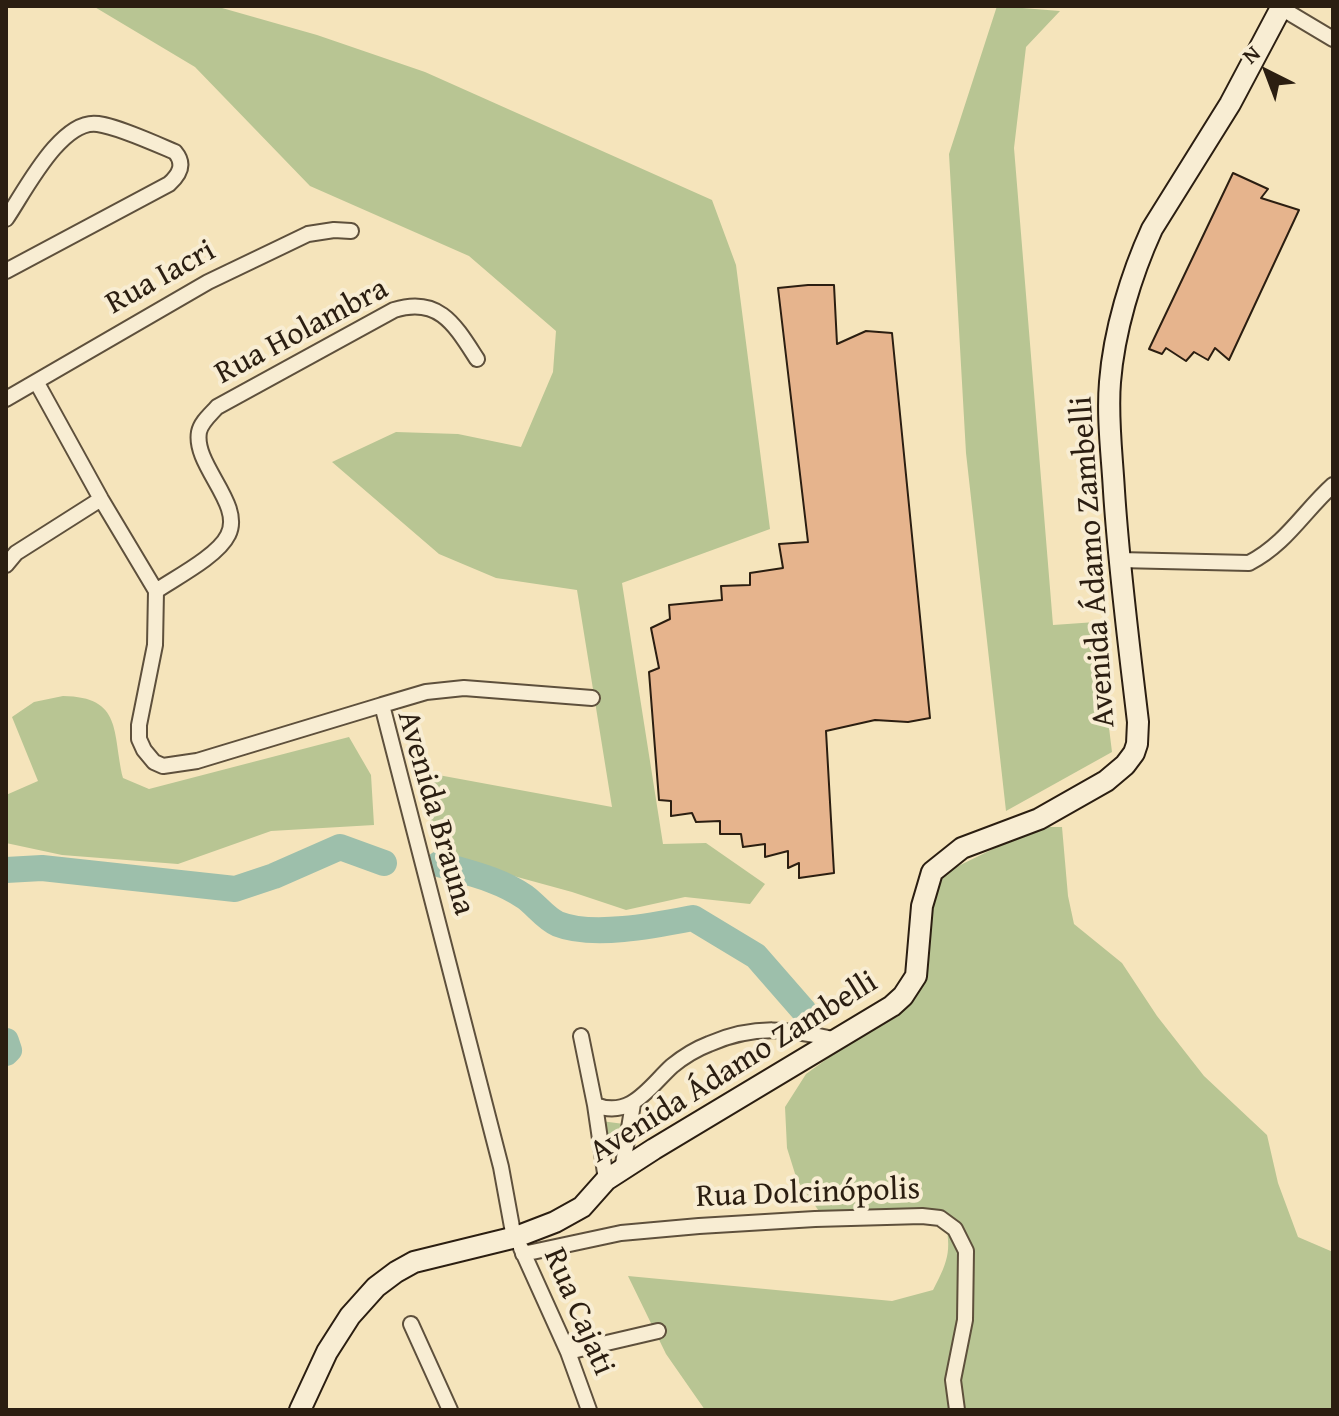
<!DOCTYPE html>
<html>
<head>
<meta charset="utf-8">
<style>
	body { margin:0 }
	#map { position:relative; width:1339px; height:1416px; overflow:hidden; background:#f5e4bb; font-family:"Gentium Book Plus",serif }
	canvas { display:block }
	.frame { position:absolute; inset:0; border:8px solid #2b1e11; pointer-events:none }
	.north { position:absolute; left:1227px; top:32px; width:80px; height:80px; -webkit-text-stroke:6px #f8edd3; paint-order:stroke; rotate:318deg; font-size:22px; font-weight:700; line-height:32px; text-align:center; color:#2b1e11 }
	.north::after { content:''; display:block; margin:auto; width:28px; height:36px; background:#2b1e11; clip-path:polygon(50% 0,100% 100%,50% 72%,0 100%) }
</style>
</head>
<body>
<div id="map">
<canvas width="1339" height="1416"></canvas>
<div class="frame"></div>
<div class="north">N</div>
</div>
<script>
const context = document.querySelector('canvas').getContext('2d');
context.lineJoin = 'round';
function fillPath(path, color) { context.fillStyle = color; context.fill(path, 'evenodd'); }
function strokePath(path, color, width, dash) { context.strokeStyle = color; context.lineWidth = width; context.lineCap = dash ? 'butt' : 'round'; context.setLineDash(dash || []); context.stroke(path); }
function label(font, color, halo, rows, align = 'center') {
  context.font = font + ' "Gentium Book Plus",serif'; context.lineWidth = 8; context.setLineDash([]); context.textBaseline = 'middle'; context.strokeStyle = halo; context.fillStyle = color; for (const [text, x, y, turn = 0] of rows) {
    context.save(); context.translate(x, y); context.rotate((+turn || 0) * Math.PI / 180); context.textAlign = isNaN(turn) ? turn : align; if (halo) context.strokeText(text, 0, 0); context.fillText(text, 0, 0); context.restore();
  }
}
const green = new Path2D(`
	M93,6H215L317,35L425,72L712,200L736,265L770,529L622,583L663,844L706,843L765,884L750,904L685,897L626,910L572,892L437,855L422,772L612,807L577,590L496,578L439,554L332,462L396,432L458,434L521,447L553,372L556,331L469,256L310,186L195,67Z
	M997,6L1060,11L1026,47L1014,148L1053,625L1096,622L1112,752L1006,811L966,453L949,154Z
	M63,696C123,697 112,732 123,778L149,789L349,737L371,775L374,825L271,831L178,864L62,855L6,843V795L38,781L12,717L34,702Z
	M1038,827H1062L1068,896L1074,924L1122,963L1157,1016L1204,1076L1267,1135L1278,1183L1298,1237L1333,1252V1410H705L666,1354L628,1276L892,1301L933,1290C950,1258 952,1248 943,1213L821,1214L797,1180L787,1148L785,1107L806,1074L904,1003L932,890L948,871Z
	M601,1121L624,1124L611,1145Z`);
const river = new Path2D(`
	M439,864C469,873 499,879 525,897C536,905 546,919 558,924C593,938 657,925 693,918L756,956L804,1011
	M6,870L42,868L235,889L274,876L340,847L384,863
	M6,1041L9,1050L6,1053`);
const building = new Path2D(`
	M1233,173L1268,189L1261,198L1299,210L1229,360L1215,348L1208,360L1194,352L1186,361L1166,348L1162,354L1149,349Z
	M808,285H834L837,344L866,331L892,333L930,718L908,722L875,720L826,731L834,873L799,878V863L788,868V851L765,857V844L743,847L741,834H720V821L696,822L692,813L671,816V801L659,800L649,672L659,668L651,628L670,619L669,605L722,600L721,586L750,585V573L783,568L779,544L808,542L778,288Z`);
const street = new Path2D(`
	M1281,8L1333,39
	M6,219C24,193 61,118 98,124C119,127 154,143 175,152C185,164 180,174 169,184L6,271
	M37,383L101,499L156,591L155,645L139,725V739L144,750L154,762L163,766L197,761L382,705L501,1167L514,1238
	M6,399L208,282L281,247L308,234L334,230L351,231
	M1119,560L1249,563C1286,544 1304,511 1333,485
	M6,565L16,553L101,499
	M156,591C175,578 218,556 228,535C244,504 193,465 199,432C201,422 211,414 217,407L394,310C439,296 455,325 477,359
	M382,705L426,692L464,688L592,698
	M581,1036L595,1105L606,1180
	M595,1105C631,1119 649,1087 672,1066C683,1057 696,1049 709,1044C755,1024 790,1029 837,1040
	M622,1170L633,1104
	M521,1248L568,1352L589,1410
	M523,1254L621,1233L699,1226L815,1219L922,1216L940,1218L955,1229L966,1251L965,1320L953,1380L957,1410
	M411,1324L450,1410
	M568,1352L658,1331`);
const secondary = new Path2D(`
	M300,1410L327,1352L350,1316L376,1287L396,1272L414,1262L516,1237L555,1222L582,1207L606,1180L654,1149L892,1006L903,996L916,976L922,906L932,872L962,848L1039,819L1106,781L1125,765L1134,753L1137,744L1138,722C1129,645 1119,569 1114,491C1112,455 1107,418 1110,382C1114,331 1131,275 1152,229L1230,104L1282,6`);
const streetNames = [
	["Rua Iacri",161,278,-29],
	["Rua Holambra",302,332,-28],
	["Avenida Ádamo Zambelli",1094,562,-94],
	["Avenida Brauna",435,813,74],
	["Avenida Ádamo Zambelli",734,1068,-32],
	["Rua Dolcinópolis",808,1194,-2],
	["Rua Cajati",578,1312,67]
];
fillPath(green, '#b8c593');
strokePath(river, '#9dbfab', 26);
fillPath(building, '#e6b48d');
strokePath(building, '#2b1e11', 2);
strokePath(street, '#5e503c', 18);
strokePath(secondary, '#2b1e11', 24);
strokePath(street, '#f8edd3', 14);
strokePath(secondary, '#f8edd3', 20);
label('32px', '#2b1e11', '#f8edd3', streetNames);
</script>
</body>
</html>
